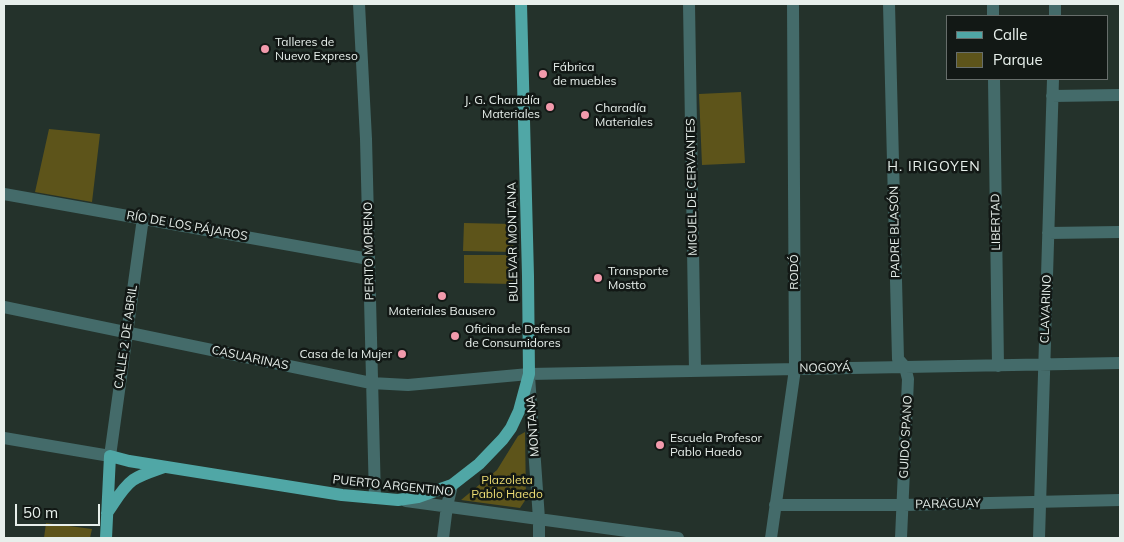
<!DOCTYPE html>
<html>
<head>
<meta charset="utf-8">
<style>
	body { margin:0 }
	#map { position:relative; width:1124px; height:542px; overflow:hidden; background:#24322b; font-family:Mulish,sans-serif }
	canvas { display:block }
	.frame { position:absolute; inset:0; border:5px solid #e7efeb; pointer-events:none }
	.legend { position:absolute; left:946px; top:15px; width:162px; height:65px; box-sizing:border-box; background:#121815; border:1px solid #676e6b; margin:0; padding:6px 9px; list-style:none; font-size:15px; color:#e7efeb }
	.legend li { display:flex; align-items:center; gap:10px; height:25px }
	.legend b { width:25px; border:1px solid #676e6b }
	.scale { position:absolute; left:15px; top:504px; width:85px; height:22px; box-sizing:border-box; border:2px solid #e7efeb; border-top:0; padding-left:6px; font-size:15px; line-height:18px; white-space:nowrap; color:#e7efeb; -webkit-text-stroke:4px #121815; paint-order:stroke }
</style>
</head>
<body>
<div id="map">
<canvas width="1124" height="542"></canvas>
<div class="frame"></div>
<ul class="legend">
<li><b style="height:6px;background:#50a7a6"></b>Calle</li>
<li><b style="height:14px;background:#5d541a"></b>Parque</li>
</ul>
<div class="scale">50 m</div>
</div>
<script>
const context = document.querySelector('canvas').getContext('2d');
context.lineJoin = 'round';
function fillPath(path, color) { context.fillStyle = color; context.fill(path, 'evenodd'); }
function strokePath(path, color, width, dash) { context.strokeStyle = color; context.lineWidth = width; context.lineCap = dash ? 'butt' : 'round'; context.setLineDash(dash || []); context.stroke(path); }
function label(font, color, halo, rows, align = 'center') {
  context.font = font + ' Mulish,sans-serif'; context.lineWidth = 5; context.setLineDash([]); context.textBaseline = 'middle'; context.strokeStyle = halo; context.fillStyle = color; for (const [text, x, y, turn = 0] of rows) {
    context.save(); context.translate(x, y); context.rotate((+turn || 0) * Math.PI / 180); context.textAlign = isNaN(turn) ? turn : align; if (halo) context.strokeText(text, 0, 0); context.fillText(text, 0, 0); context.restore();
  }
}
const green = new Path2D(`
	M741,92L745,163L702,165L699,94Z
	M49,129L100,134L92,202L35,192Z
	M464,223L513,224V252L463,251Z
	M464,255H513V284L464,283Z
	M525,432L526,499L520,508L461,500L497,470L518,436Z
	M46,523L92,529L90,538H44Z`);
const minor = new Path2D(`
	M359,4L366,139L375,498
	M689,4L695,371
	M889,4L898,359L905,367L908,379L901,538
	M993,4V16
	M1055,16V4
	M994,79L998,366
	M1052,96L1120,95
	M4,194L369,259
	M1048,233L1120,232
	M4,307L371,383L408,385L529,374L1120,363
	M529,376L539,519V538
	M4,438L110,456L143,218
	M406,501L678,538
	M775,505H903L1120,500
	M443,538L447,506L452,485
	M771,538L795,369L793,4
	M1039,538L1053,79`);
const major = new Path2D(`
	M107,513C115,502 122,488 133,480C142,474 153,471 164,467
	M106,538L110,456L129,461L342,495L398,500L418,497L452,485L479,464L503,439L511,428L519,411L529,374L528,276L521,4`);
const markers = [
	[265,49,5,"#f29aac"],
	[543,74,5,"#f29aac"],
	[550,107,5,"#f29aac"],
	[585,115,5,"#f29aac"],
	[598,278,5,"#f29aac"],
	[442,296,5,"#f29aac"],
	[455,336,5,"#f29aac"],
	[402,354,5,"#f29aac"],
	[660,445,5,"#f29aac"]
];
const poiNames = [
	["Talleres de",275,42],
	["Nuevo Expreso",275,56],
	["Fábrica",553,67],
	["de muebles",553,81],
	["J. G. Charadía",540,100,"right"],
	["Materiales",540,114,"right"],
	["Charadía",595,108],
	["Materiales",595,122],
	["Transporte",608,271],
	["Mostto",608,285],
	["Materiales Bausero",442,311,"center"],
	["Oficina de Defensa",465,329],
	["de Consumidores",465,343],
	["Casa de la Mujer",392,354,"right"],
	["Escuela Profesor",670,438],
	["Pablo Haedo",670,452]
];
const streetNames = [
	["MIGUEL DE CERVANTES",692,187,-91],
	["LIBERTAD",996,222,-91],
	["RÍO DE LOS PÁJAROS",187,226,10],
	["PADRE BLASÓN",895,232,-91],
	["BULEVAR MONTANA",513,242,-91],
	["PERITO MORENO",369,251,-91],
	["RODÓ",794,272,-90],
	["CLAVARINO",1046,309,-88],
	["CALLE 2 DE ABRIL",126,337,-82],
	["CASUARINAS",250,358,12],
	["NOGOYÁ",825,368,-1],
	["MONTANA",533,426,-94],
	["GUIDO SPANO",906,437,-87],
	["PUERTO ARGENTINO",393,486,6],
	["PARAGUAY",948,504,-1]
];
const parkNames = [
	["Plazoleta",507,480],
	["Pablo Haedo",507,494]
];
const neighbourhoodNames = [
	["H. IRIGOYEN",934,167]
];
fillPath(green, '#5d541a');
strokePath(minor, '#446b6a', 12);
strokePath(major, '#50a7a6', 12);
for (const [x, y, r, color] of markers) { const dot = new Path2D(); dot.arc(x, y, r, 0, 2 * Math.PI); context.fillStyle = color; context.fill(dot); strokePath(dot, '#121815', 2); }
label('12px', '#e7efeb', '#121815', poiNames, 'left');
label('12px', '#e7efeb', '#121815', streetNames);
label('12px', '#eedd74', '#121815', parkNames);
context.letterSpacing = '1px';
label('14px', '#e7efeb', '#121815', neighbourhoodNames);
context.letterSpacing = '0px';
</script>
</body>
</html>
